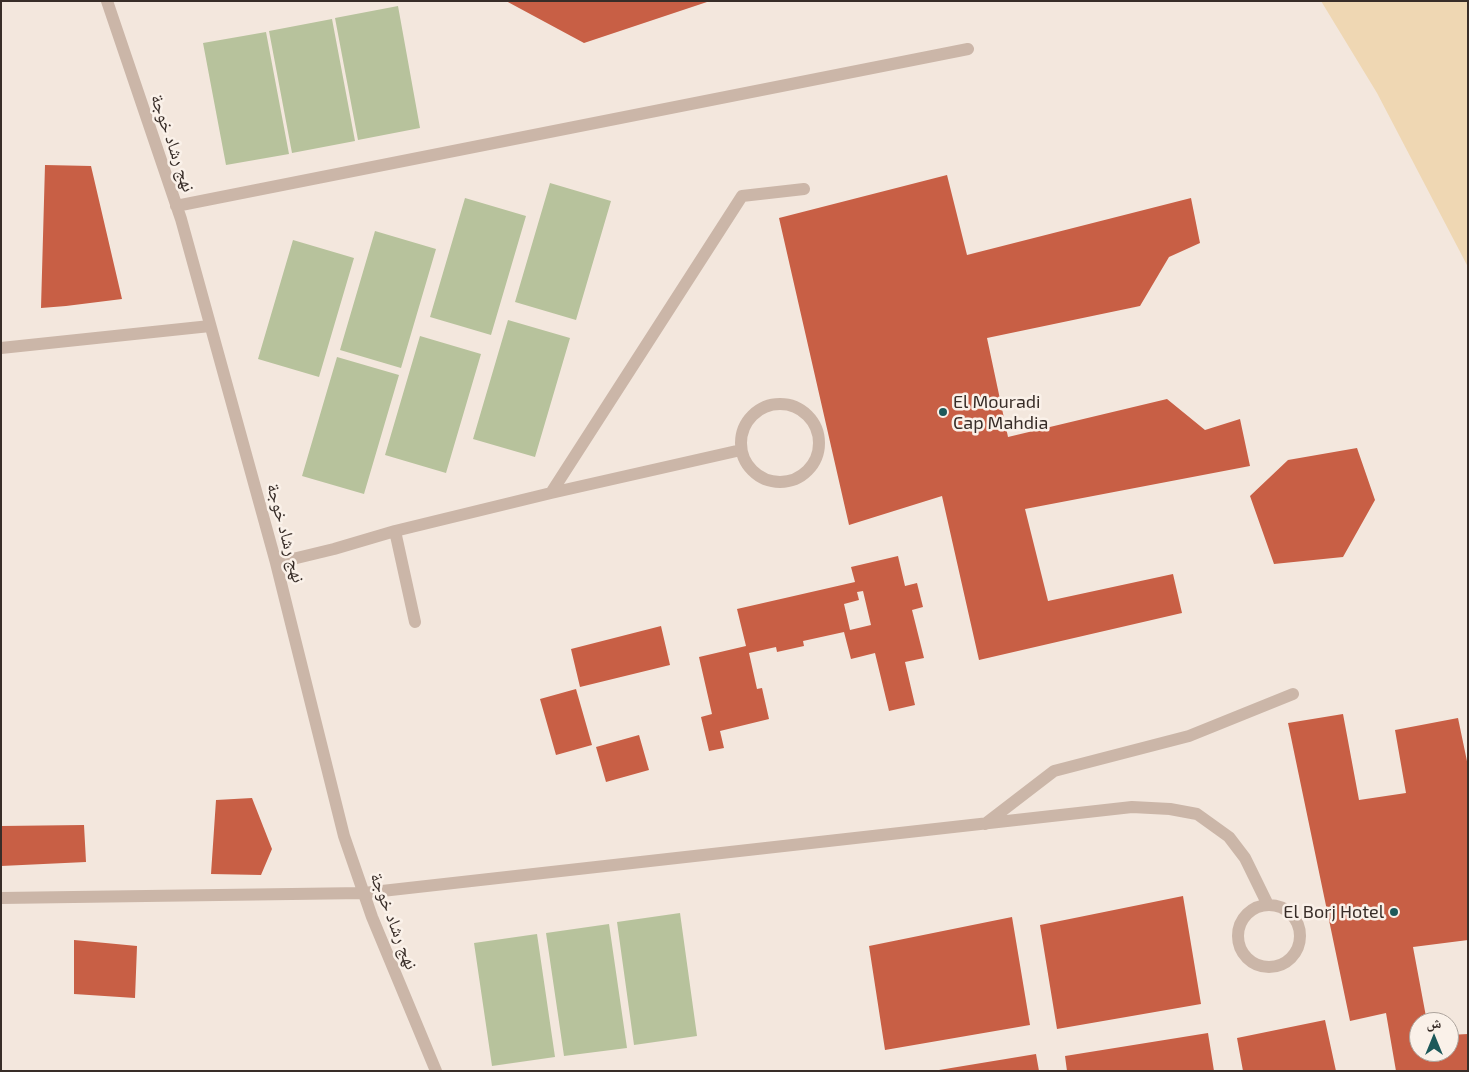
<!DOCTYPE html>
<html>
<head>
<meta charset="utf-8">
<style>
	body { margin:0 }
	#map { position:relative; width:1469px; height:1072px; overflow:hidden; background:#f3e7dd; font-family:"Exo 2","Noto Naskh Arabic",sans-serif }
	canvas { display:block }
	.frame { position:absolute; inset:0; border:2px solid #382d28; pointer-events:none }
	.north { position:absolute; left:1409px; top:1012px; width:50px; height:50px; box-sizing:border-box; background:#faf1e9; border:1px solid #aca39c; border-radius:50%; rotate:0deg; font-size:14px; font-weight:700; line-height:20px; text-align:center; color:#382d28 }
	.north::after { content:''; display:block; margin:auto; width:18px; height:22px; background:#1d595a; clip-path:polygon(50% 0,100% 100%,50% 72%,0 100%) }
</style>
</head>
<body>
<div id="map">
<canvas width="1469" height="1072"></canvas>
<div class="frame"></div>
<div class="north">ش</div>
</div>
<script>
const context = document.querySelector('canvas').getContext('2d');
context.lineJoin = 'round';
function fillPath(path, color) { context.fillStyle = color; context.fill(path, 'evenodd'); }
function strokePath(path, color, width, dash) { context.strokeStyle = color; context.lineWidth = width; context.lineCap = dash ? 'butt' : 'round'; context.setLineDash(dash || []); context.stroke(path); }
function label(font, color, halo, rows, align = 'center') {
  context.font = font + ' "Exo 2","Noto Naskh Arabic",sans-serif'; context.lineWidth = 5; context.setLineDash([]); context.textBaseline = 'middle'; context.strokeStyle = halo; context.fillStyle = color; for (const [text, x, y, turn = 0] of rows) {
    context.save(); context.translate(x, y); context.rotate((+turn || 0) * Math.PI / 180); context.textAlign = isNaN(turn) ? turn : align; if (halo) context.strokeText(text, 0, 0); context.fillText(text, 0, 0); context.restore();
  }
}
const green = new Path2D(`
	M398,6L420,128L358,140L335,18Z
	M332,19L355,141L292,153L269,31Z
	M266,32L289,154L226,165L203,43Z
	M550,183L611,201L576,320L515,302Z
	M465,198L526,216L491,335L430,317Z
	M375,231L436,249L401,368L340,350Z
	M293,240L354,258L319,377L258,359Z
	M508,320L570,338L535,457L473,439Z
	M420,336L481,354L446,473L385,455Z
	M337,357L399,375L364,494L302,476Z
	M680,913L697,1036L634,1045L617,922Z
	M609,924L627,1048L564,1056L546,933Z
	M537,934L555,1057L492,1066L474,943Z`);
const sand = new Path2D(`
	M1321,1H1468V267L1377,93Z`);
const building = new Path2D(`
	M506,1H707V2L584,43Z
	M45,165L91,166L122,299L66,306L41,308Z
	M947,175L967,255L1191,198L1200,243L1169,257L1140,306L987,338L1008,437L1167,399L1205,430L1240,419L1250,466L1025,509L1048,601L1173,574L1182,613L979,660L942,496L849,525L779,218Z
	M1357,448L1375,500L1343,557L1274,564L1250,496L1288,460Z
	M898,556L905,586L917,583L923,607L912,610L924,658L905,662L915,705L889,711L875,653L851,659L844,632L803,641L804,646L777,652L776,647L749,653L757,689L762,688L769,719L720,731L724,748L709,751L701,717L712,714L699,657L746,646L737,609L855,582L851,567ZM863,591L871,625L850,630L844,604L859,600L857,592Z
	M661,626L670,665L580,687L571,649Z
	M576,689L592,745L556,755L540,699Z
	M1343,714L1359,800L1406,793L1395,730L1458,718L1468,766V940L1413,947L1427,1022H1419V1052H1449V1035L1468,1034V1071H1396L1386,1013L1350,1021L1288,723Z
	M639,735L649,770L606,782L596,747Z
	M252,798L272,849L261,875L211,874L216,800Z
	M84,825L86,862L1,866V826Z
	M1183,896L1201,1004L1057,1029L1040,925Z
	M1012,917L1030,1025L885,1050L869,946Z
	M74,940L137,946L135,998L74,994Z
	M1325,1020L1336,1071H1243L1237,1038Z
	M1208,1033L1214,1071H1067L1065,1056Z
	M1036,1054L1039,1071H939V1070Z`);
const minor = new Path2D(`
	M107,1L181,219L276,563L344,836L372,917L436,1071
	M176,206L968,49
	M1,348L210,326
	M741 443a39 39 0 1 1 78 0a39 39 0 1 1-78 0Z
	M551,493L742,196L804,189
	M395,531L415,622
	M276,563L334,549L395,531L551,493L741,450
	M985,824L1054,771L1189,736L1293,694
	M1,898L364,893L1132,807L1170,809L1197,814L1229,837L1245,858L1268,905
	M1238 936a31 31 0 1 1 62 0a31 31 0 1 1-62 0Z`);
const markers = [
	[943,412,5,"#1d595a"],
	[1394,912,5,"#1d595a"]
];
const streetNames = [
	["نهج رشاد خوجة",173,143,71],
	["نهج رشاد خوجة",286,533,75],
	["نهج رشاد خوجة",394,921,69]
];
const poiNames = [
	["El Mouradi",953,402],
	["Cap Mahdia",953,423],
	["El Borj Hotel",1384,912,"right"]
];
fillPath(green, '#b7c29c');
fillPath(sand, '#efd7b3');
fillPath(building, '#c85f45');
strokePath(minor, '#cbb6a8', 12);
for (const [x, y, r, color] of markers) { const dot = new Path2D(); dot.arc(x, y, r, 0, 2 * Math.PI); context.fillStyle = color; context.fill(dot); strokePath(dot, '#faf1e9', 2); }
label('18px', '#382d28', '#faf1e9', streetNames);
label('18px', '#382d28', '#faf1e9', poiNames, 'left');
</script>
</body>
</html>
